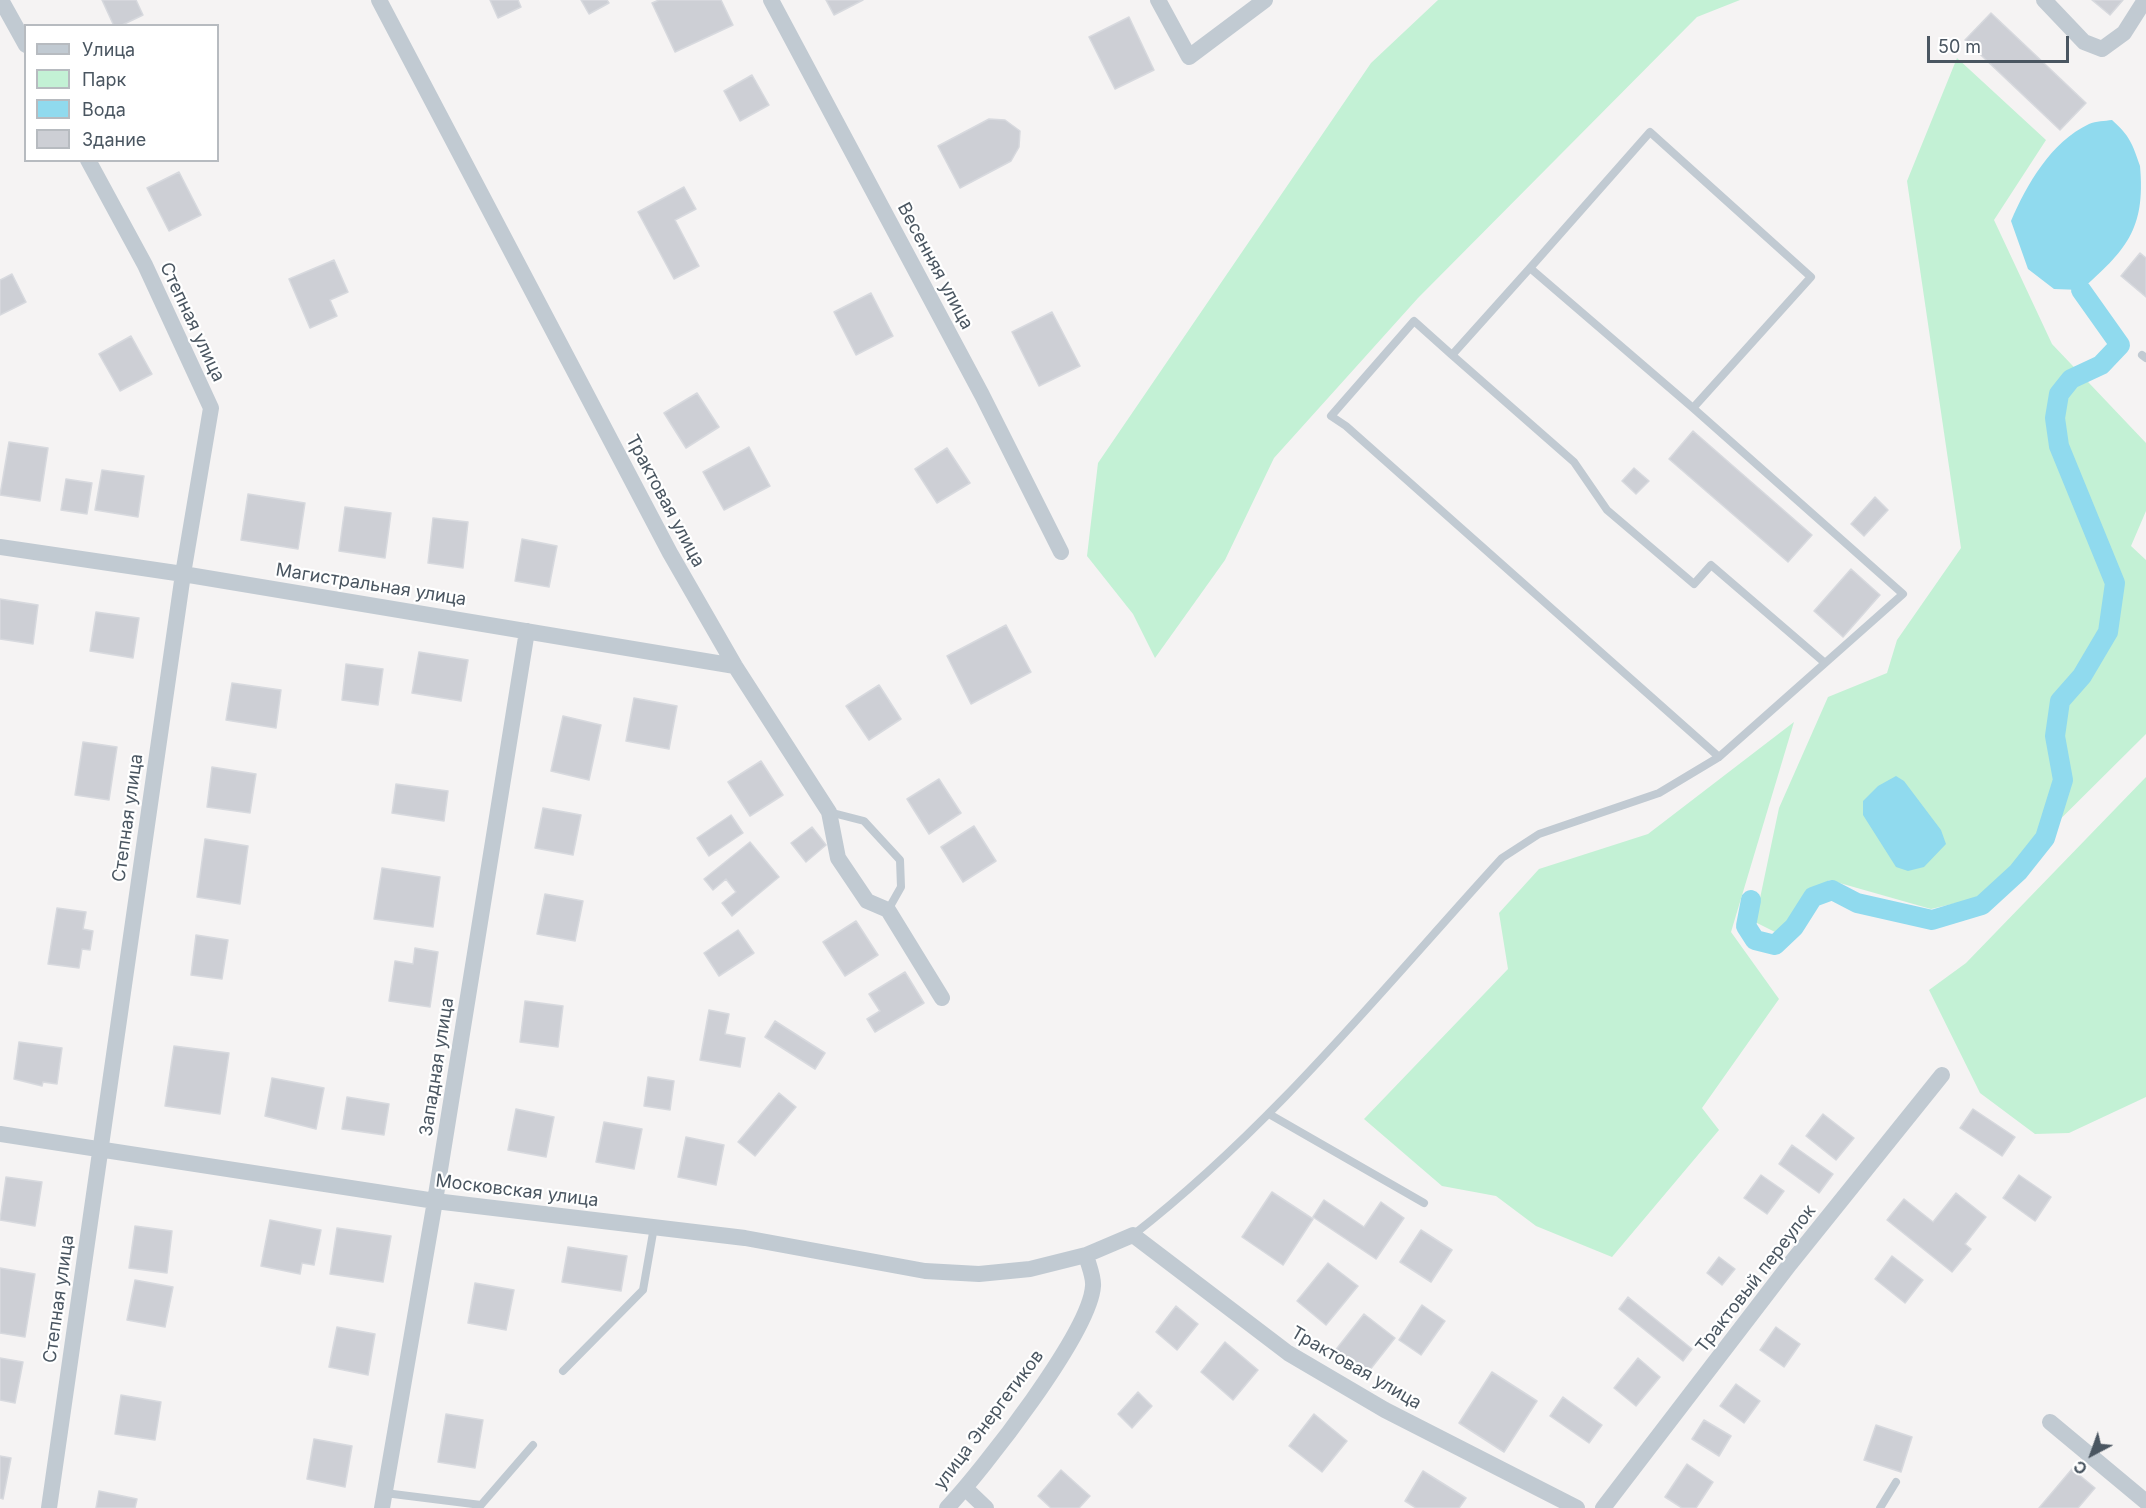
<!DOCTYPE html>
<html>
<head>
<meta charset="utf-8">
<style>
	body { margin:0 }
	#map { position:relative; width:2146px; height:1508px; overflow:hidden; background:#f5f3f3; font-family:Inter,sans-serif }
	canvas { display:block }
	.legend { position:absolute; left:24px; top:24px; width:195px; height:138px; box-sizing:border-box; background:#fff; border:2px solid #b7bbc0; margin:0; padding:8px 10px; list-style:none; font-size:18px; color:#4a5661 }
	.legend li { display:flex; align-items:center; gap:12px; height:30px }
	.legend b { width:30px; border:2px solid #b7bbc0 }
	.north { position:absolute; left:2062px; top:1424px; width:60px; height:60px; -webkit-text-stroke:4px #fff; paint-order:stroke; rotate:221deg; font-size:16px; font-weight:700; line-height:24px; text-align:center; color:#4a5661 }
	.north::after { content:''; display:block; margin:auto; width:21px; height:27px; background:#4a5661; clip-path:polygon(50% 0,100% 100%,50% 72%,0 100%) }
	.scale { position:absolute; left:1927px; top:36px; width:142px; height:27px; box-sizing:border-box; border:3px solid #4a5661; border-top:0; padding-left:8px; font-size:18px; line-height:21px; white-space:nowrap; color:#4a5661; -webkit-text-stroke:4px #fff; paint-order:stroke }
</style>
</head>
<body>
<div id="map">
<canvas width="2146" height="1508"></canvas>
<ul class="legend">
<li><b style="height:8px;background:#c1cad2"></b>Улица</li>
<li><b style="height:16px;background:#c3f1d5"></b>Парк</li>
<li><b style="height:16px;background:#90daee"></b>Вода</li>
<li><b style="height:16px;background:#cdcfd5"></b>Здание</li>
</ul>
<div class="north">С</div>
<div class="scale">50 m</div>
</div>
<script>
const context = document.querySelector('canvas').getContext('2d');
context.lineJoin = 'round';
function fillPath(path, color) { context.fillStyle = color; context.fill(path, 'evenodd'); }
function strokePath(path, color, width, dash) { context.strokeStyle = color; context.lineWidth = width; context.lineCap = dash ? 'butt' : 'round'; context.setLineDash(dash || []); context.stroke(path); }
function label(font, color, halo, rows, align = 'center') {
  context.font = font + ' Inter,sans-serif'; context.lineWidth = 4.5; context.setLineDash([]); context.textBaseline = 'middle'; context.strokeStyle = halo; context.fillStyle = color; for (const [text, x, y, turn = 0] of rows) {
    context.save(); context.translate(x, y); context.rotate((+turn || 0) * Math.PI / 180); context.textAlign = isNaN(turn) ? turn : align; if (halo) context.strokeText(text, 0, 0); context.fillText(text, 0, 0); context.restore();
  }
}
const green = new Path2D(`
	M1438,0H1740L1697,17L1418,298L1274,458L1225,560L1155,658L1133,614L1087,556L1098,463L1371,63Z
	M1957,58L2046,140L1994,220L2052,344L2146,443V511L2131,546L2146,560V734L1982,897L1931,909L1829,880L1777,933L1755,922L1779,808L1828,697L1887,673L1897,640L1961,548L1907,181Z
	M1794,722L1731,932L1779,999L1702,1108L1719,1130L1612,1257L1536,1226L1496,1196L1442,1186L1364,1119L1508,969L1499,913L1539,869L1648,834Z
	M2146,777V1097L2069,1133L2035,1134L1980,1093L1929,990L1966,963Z`);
const water = new Path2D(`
	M2112,120C2130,136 2132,143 2140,166C2146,230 2125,251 2081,290L2054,289L2028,269L2011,221C2027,184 2051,142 2089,124C2096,121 2105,121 2112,120Z
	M1896,776L1904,781L1941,830L1946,844L1924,867L1908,871L1896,867L1863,815V801L1878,786Z`);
const canal = new Path2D(`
	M1751,900L1746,926L1755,940L1775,945L1794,927L1813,897L1832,890L1857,903L1932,920L1982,905L2018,872L2045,838L2063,780L2055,736L2060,701L2082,676L2108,632L2115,583L2059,446L2055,418L2059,394L2071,379L2101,365L2120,345L2081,290`);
const building = new Path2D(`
	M102,0H136L143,15L120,26H114Z
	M490,0H518L521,7L498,18Z
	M581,0H607L609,3L589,14Z
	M659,0H721L733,25L675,52L652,3Z
	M826,0H863L834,15Z
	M2092,0H2123L2110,15Z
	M1991,13L2086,103L2060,130L1965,40Z
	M1129,17L1154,70L1115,89L1089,37Z
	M752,75L769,105L740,121L724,91Z
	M989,119L1005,120L1020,131L1019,147L1011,161L960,188L938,146Z
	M179,172L201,215L169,231L147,188Z
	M684,187L696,209L675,220L699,266L674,279L638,212Z
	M2140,253L2146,258V297L2121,276Z
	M334,260L348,292L330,300L337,316L310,328L289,279Z
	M12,274L26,302L0,315V280Z
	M871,293L893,336L856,355L834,312Z
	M1052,312L1080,366L1039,386L1012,332Z
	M131,336L152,374L120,391L99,354Z
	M697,393L719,427L686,448L664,413Z
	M1693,431L1812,535L1788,562L1669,459Z
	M9,442L48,448L40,501L0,495Z
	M749,447L770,486L724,510L703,472Z
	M947,448L970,483L937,503L915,469Z
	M1634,468L1649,481L1636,494L1622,481Z
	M102,470L144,476L138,517L95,510Z
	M66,479L92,483L87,514L61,510Z
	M248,494L305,503L298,549L241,540Z
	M1875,497L1888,510L1864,536L1851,524Z
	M345,507L391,513L385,558L339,551Z
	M433,518L468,522L463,568L428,563Z
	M522,539L557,546L549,587L515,581Z
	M1851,569L1880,595L1843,637L1814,611Z
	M0,599L38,605L33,644L0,639Z
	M96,612L139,618L133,658L90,651Z
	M1006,625L1031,672L971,704L947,656Z
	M419,652L468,660L461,701L412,693Z
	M346,664L383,669L378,705L342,700Z
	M232,683L281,690L276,728L226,720Z
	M879,685L901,719L869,740L846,706Z
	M634,698L677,706L669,749L626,741Z
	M563,716L601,725L589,780L551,771Z
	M83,742L117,747L109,800L75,795Z
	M761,761L783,795L750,816L728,782Z
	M212,767L256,774L250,813L207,807Z
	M939,779L961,813L929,834L907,799Z
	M396,784L448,791L444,821L392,813Z
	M543,808L581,815L573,855L535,848Z
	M731,815L743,833L709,856L697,838Z
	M974,826L996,861L963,882L941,847Z
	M812,827L826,845L806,862L791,843Z
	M205,839L248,846L240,904L197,897Z
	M750,842L779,877L732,916L722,903L736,892L726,879L713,890L704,879Z
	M382,868L440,877L433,927L374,919Z
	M545,894L583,901L575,941L537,934Z
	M57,908L86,912L83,929L93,931L90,950L82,949L79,968L48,964Z
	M856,921L878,955L845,976L823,942Z
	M738,930L754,953L719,976L704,953Z
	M196,935L228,940L222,979L191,975Z
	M415,948L438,952L430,1007L389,1001L395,961L413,964Z
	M905,972L924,1003L875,1032L867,1019L880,1011L869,994Z
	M525,1001L563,1006L558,1047L520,1042Z
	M709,1010L729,1014L725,1034L745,1038L740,1067L700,1060Z
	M775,1021L825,1053L815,1069L765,1037Z
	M19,1042L62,1048L57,1084L43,1082L42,1086L14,1079Z
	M174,1046L229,1053L220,1114L165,1106Z
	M648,1077L674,1081L670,1110L644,1106Z
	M272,1078L324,1088L316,1129L265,1116Z
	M779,1093L796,1107L755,1156L738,1142Z
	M347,1097L389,1104L384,1135L342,1129Z
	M516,1109L554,1117L546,1157L508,1150Z
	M1973,1109L2015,1137L2002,1156L1960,1128Z
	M1823,1114L1854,1138L1836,1160L1806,1136Z
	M604,1122L642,1129L634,1169L596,1162Z
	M686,1137L724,1145L716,1185L678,1177Z
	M1792,1145L1833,1174L1819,1193L1779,1164Z
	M1761,1175L1784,1191L1767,1214L1744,1198Z
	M2019,1175L2051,1197L2035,1221L2003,1198Z
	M6,1177L42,1182L35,1226L0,1220Z
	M1272,1192L1313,1219L1283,1265L1242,1237Z
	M1956,1193L1986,1217L1965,1244L1971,1249L1952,1272L1887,1220L1904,1199L1933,1222Z
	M1324,1200L1364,1227L1381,1202L1404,1218L1376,1259L1313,1217Z
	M270,1220L321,1230L314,1265L302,1263L300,1274L261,1266Z
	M135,1226L172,1231L167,1273L129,1268Z
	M337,1228L391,1236L383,1282L330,1274Z
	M1421,1230L1452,1250L1431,1282L1400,1262Z
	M568,1247L627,1256L621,1291L562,1282Z
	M1892,1256L1923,1280L1905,1303L1875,1279Z
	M1719,1257L1735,1269L1722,1285L1707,1273Z
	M1328,1263L1358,1286L1326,1325L1297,1301Z
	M0,1268L35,1274L25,1337L0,1333Z
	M135,1280L173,1287L165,1327L127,1320Z
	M475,1283L514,1290L506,1330L468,1323Z
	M1628,1297L1692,1349L1683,1361L1619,1309Z
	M1422,1305L1445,1321L1421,1355L1399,1340Z
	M1176,1306L1198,1324L1177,1350L1156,1332Z
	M1364,1314L1395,1338L1365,1376L1334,1352Z
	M337,1327L375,1334L368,1375L329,1367Z
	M1776,1327L1800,1344L1784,1367L1760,1350Z
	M1225,1342L1258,1370L1233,1400L1201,1372Z
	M0,1358L23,1362L15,1403L0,1400Z
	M1638,1358L1660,1377L1636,1406L1614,1388Z
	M1492,1372L1537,1401L1504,1452L1459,1423Z
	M1736,1384L1760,1401L1744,1423L1720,1406Z
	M1138,1392L1152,1406L1132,1428L1118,1414Z
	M121,1395L161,1402L155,1440L115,1434Z
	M1563,1397L1602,1425L1589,1443L1550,1416Z
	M446,1414L483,1420L475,1468L438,1462Z
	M1314,1414L1347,1441L1322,1472L1289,1446Z
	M1704,1420L1731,1436L1719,1456L1692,1439Z
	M1876,1425L1912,1437L1901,1472L1864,1460Z
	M314,1439L352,1446L345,1487L307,1479Z
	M0,1456L11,1458L3,1499L0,1498Z
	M1687,1464L1713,1482L1696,1508H1682L1665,1497Z
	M2072,1469L2095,1488L2078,1508H2039Z
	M1061,1470L1090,1496L1079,1508H1051L1038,1496Z
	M1423,1471L1466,1498L1459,1508H1416L1405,1501Z
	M99,1491L137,1499L135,1508H96Z`);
const lane = new Path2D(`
	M1530,268L1650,132L1811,277L1693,408
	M1452,355L1574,462L1607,510L1694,584L1711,565L1825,663
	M2142,355L2146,358
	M829,812L864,821L900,860L901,887L888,910
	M1269,1114L1424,1203
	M1133,1235C1272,1127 1384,987 1502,858L1539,834L1659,793L1719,757L1903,594L1693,408L1530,268L1452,355L1414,321L1331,416L1346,426L1719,757
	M563,1371L643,1290L654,1227
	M385,1493L481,1505L533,1445
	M1880,1508L1896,1482`);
const street = new Path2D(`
	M1,0L26,45
	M379,0L670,553L735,666L829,812L838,858L867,901L888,910L942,998
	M771,0L982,395L1061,552
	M1158,0L1189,57L1265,0
	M2044,0L2084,42L2102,49L2124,33L2145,0
	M0,547L183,574L735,666
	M0,1134L435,1201L745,1238L925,1271L979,1274L1030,1269L1086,1255L1133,1235L1288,1353L1385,1410L1577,1508
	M2050,1422L2146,1502
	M965,1488L986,1508
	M49,1508L183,574L211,408L145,265L88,160
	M382,1508L435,1201L527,631
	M947,1508C982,1471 1090,1333 1093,1286C1094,1277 1088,1264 1086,1255
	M1603,1508L1790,1264L1942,1075`);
const streetNames = [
	["Весенняя улица",935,266,62],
	["Степная улица",192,322,65],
	["Трактовая улица",665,501,62],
	["Магистральная улица",371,585,9],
	["Степная улица",128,818,-82],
	["Западная улица",437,1067,-81],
	["Московская улица",517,1191,7],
	["Трактовый переулок",1756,1279,-52],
	["Степная улица",59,1299,-82],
	["Трактовая улица",1356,1368,30],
	["улица Энергетиков",989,1420,-53]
];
fillPath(green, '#c3f1d5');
fillPath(water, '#90daee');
strokePath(canal, '#90daee', 20);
fillPath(building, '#cdcfd5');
strokePath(building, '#d7d9de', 1.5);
strokePath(lane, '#c1cad2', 8);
strokePath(street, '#c1cad2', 16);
label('18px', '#4a5661', '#fff', streetNames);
</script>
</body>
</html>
